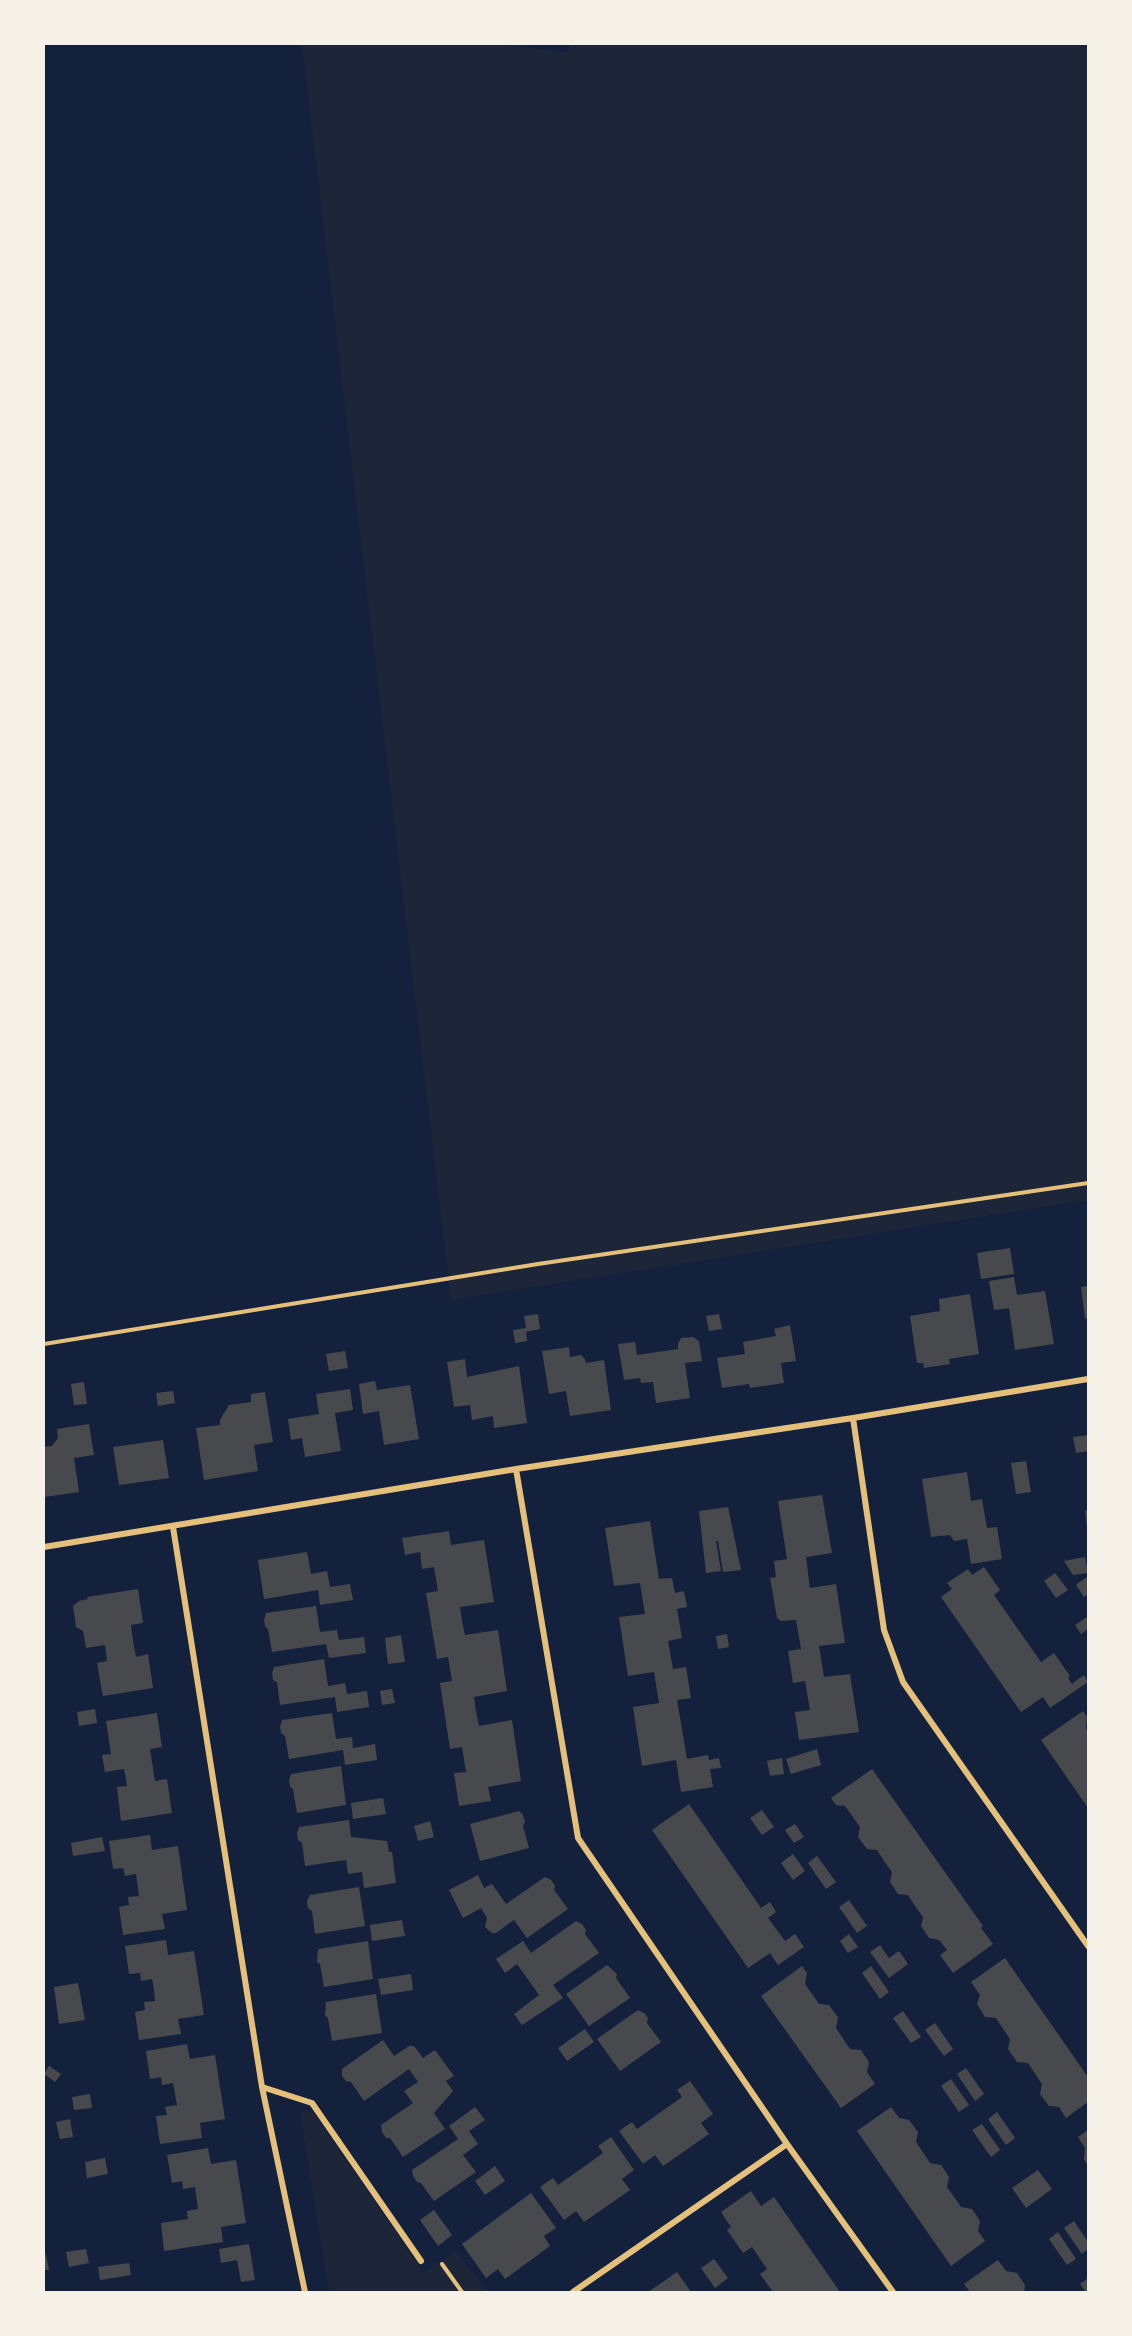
<!DOCTYPE html>
<html>
<head>
<meta charset="utf-8">
<style>
	body { margin:0 }
	#map { position:relative; width:1132px; height:2336px; overflow:hidden; background:#14213d; font-family:"Fira Sans",sans-serif }
	canvas { display:block }
	.frame { position:absolute; inset:0; border:45px solid #f6f1e7; pointer-events:none }
</style>
</head>
<body>
<div id="map">
<canvas width="1132" height="2336"></canvas>
<div class="frame"></div>
</div>
<script>
const context = document.querySelector('canvas').getContext('2d');
context.lineJoin = 'round';
function fillPath(path, color) { context.fillStyle = color; context.fill(path, 'evenodd'); }
function strokePath(path, color, width, dash) { context.strokeStyle = color; context.lineWidth = width; context.lineCap = dash ? 'butt' : 'round'; context.setLineDash(dash || []); context.stroke(path); }
const green = new Path2D(`
	M302,44H491L568,52L570,44H1088V1200L451,1300Z
	M312,2111L423,2272L456,2251L488,2292H329L300,2112Z`);
const building = new Path2D(`
	M1010,1248L1014,1274L981,1279L977,1253Z
	M1014,1277L1017,1295L1045,1291L1054,1344L1015,1350L1009,1308L994,1310L989,1281Z
	M1088,1286V1318L1085,1319L1081,1287Z
	M970,1294L979,1354L949,1359L950,1364L924,1368L923,1363H917L910,1316L940,1311L939,1299Z
	M538,1314L540,1329L526,1332L527,1341L515,1343L513,1330L526,1328L524,1316Z
	M719,1314L722,1329L709,1331L706,1316Z
	M790,1325L796,1361L781,1363L784,1383L750,1388L749,1384L722,1388L717,1358L745,1354L743,1342L776,1336L774,1329Z
	M693,1337L699,1341L702,1361L685,1363L690,1398L656,1403L653,1382L641,1383L640,1378L624,1380L618,1344L635,1342L637,1355L678,1349V1344L681,1338Z
	M569,1347L570,1357L581,1355L585,1359L586,1363L604,1360L611,1410L570,1416L566,1391L549,1394L542,1351Z
	M345,1351L348,1368L329,1371L326,1354Z
	M465,1359L467,1377L519,1366L527,1423L494,1428L493,1416L472,1420L470,1405L454,1407L447,1362Z
	M375,1381L377,1390L410,1385L419,1439L384,1445L379,1411L363,1414L359,1384Z
	M84,1382L87,1404L74,1405L71,1384Z
	M350,1389L353,1410L335,1413L341,1451L305,1457L302,1438L291,1440L288,1419L319,1414L316,1394Z
	M173,1391L175,1403L158,1406L156,1393Z
	M265,1392L273,1442L254,1445L258,1471L204,1480L196,1428L220,1425V1420L229,1405L251,1402V1394Z
	M89,1424L94,1455L74,1458L79,1492L44,1497V1447L52,1446L58,1438L57,1429Z
	M1088,1435V1451L1076,1453L1073,1437Z
	M163,1440L169,1478L119,1485L113,1447Z
	M1026,1461L1031,1492L1016,1494L1011,1463Z
	M967,1472L971,1501L982,1499L987,1528L997,1527L1002,1559L971,1564L967,1539L954,1541L950,1535L931,1537L922,1479Z
	M822,1495L832,1553L806,1557L810,1588L836,1584L845,1643L819,1646L824,1677L850,1674L859,1732L799,1740L795,1712L810,1710L805,1681L793,1683L788,1651L801,1649L796,1620L781,1621L777,1618L770,1578L776,1577L774,1561L787,1559L778,1501Z
	M728,1507L741,1570L723,1572L718,1541H716L721,1571L706,1573L699,1511Z
	M1088,1510V1527L1087,1528L1085,1511Z
	M650,1521L659,1579L672,1578L675,1593L684,1591L687,1607L677,1609L682,1638L668,1641L673,1669L686,1667L691,1698L677,1700L687,1759L708,1755L709,1760L719,1758L721,1768L710,1769L713,1787L681,1792L676,1760L642,1766L633,1707L659,1703L654,1672L628,1676L619,1617L645,1614L640,1583L614,1586L605,1528Z
	M449,1531L451,1545L484,1540L494,1602L460,1607L462,1621L465,1635L498,1630L507,1691L474,1697L476,1711L479,1726L512,1720L521,1781L488,1787L491,1801L459,1806L454,1773L466,1772L462,1747L450,1749L440,1683L452,1681L448,1657L437,1659L426,1593L438,1591L434,1567L422,1569L420,1552L405,1555L402,1538Z
	M307,1552L311,1574L327,1571L330,1587L350,1584L353,1600L320,1605L318,1590L264,1599L258,1560Z
	M1085,1557L1088,1573L1073,1575L1064,1561Z
	M984,1567L1000,1590L994,1595L1041,1662L1054,1653L1070,1676L1068,1678L1072,1684L1084,1675L1088,1682L1050,1708L1043,1697L1021,1712L941,1597L952,1589L947,1583L968,1569L972,1575Z
	M1055,1573L1068,1590L1056,1598L1044,1581Z
	M1088,1576V1594L1084,1597L1076,1585Z
	M138,1589L143,1623L131,1625L133,1641L136,1657L148,1654L153,1688L103,1696L97,1663L107,1661L105,1645L86,1648L83,1631L76,1627L73,1606L79,1601L88,1599L87,1597Z
	M316,1606L320,1632L337,1630L339,1640L364,1637L366,1653L329,1658L326,1644L272,1652L268,1629L265,1626L264,1620L266,1613Z
	M1087,1617L1088,1629L1081,1634L1075,1625Z
	M727,1634L729,1647L718,1649L716,1636Z
	M401,1635L405,1662L388,1664L385,1638Z
	M324,1659L328,1686L345,1683L347,1694L367,1691L369,1707L337,1712L335,1697L280,1705L277,1682L273,1680L272,1673L274,1667Z
	M392,1689L395,1703L382,1705L380,1691Z
	M95,1709L97,1723L79,1726L77,1712Z
	M1083,1711L1087,1717L1086,1728L1088,1733V1808L1041,1740Z
	M157,1713L162,1747L150,1749L155,1781L167,1779L172,1813L121,1821L117,1787L127,1786L124,1769L105,1772L102,1755L111,1754L106,1721Z
	M332,1713L336,1739L352,1737L353,1748L375,1744L377,1760L345,1765L343,1750L289,1759L285,1736L281,1733L280,1727L282,1720Z
	M817,1749L821,1765L791,1774L786,1759Z
	M782,1758L784,1774L770,1776L767,1761Z
	M341,1766L346,1805L297,1813L293,1789L290,1787L289,1780L291,1774Z
	M872,1769L983,1926L981,1928L993,1944L953,1973L940,1955L947,1950L939,1940L929,1938L921,1926L923,1917L915,1906L908,1895L898,1894L890,1882L892,1872L884,1861L877,1850L867,1849L858,1837L860,1827L845,1806L836,1805L831,1798Z
	M383,1798L386,1814L353,1819L351,1803Z
	M689,1804L761,1908L770,1902L776,1912L768,1918L785,1941L795,1934L804,1947L778,1965L770,1953L748,1968L652,1830Z
	M762,1810L774,1827L762,1835L750,1818Z
	M519,1811L523,1815L525,1822L523,1826L529,1848L480,1861L470,1824Z
	M349,1820L351,1837L387,1841L389,1852H392L396,1883L364,1888L362,1872L348,1874L346,1860L305,1866L302,1843L298,1840L297,1833L299,1827Z
	M430,1821L434,1837L418,1841L414,1826Z
	M795,1824L804,1837L794,1843L785,1830Z
	M150,1835L152,1850L178,1846L187,1910L162,1914L165,1929L123,1935L119,1907L129,1905L128,1897L139,1896L136,1874L125,1876L123,1868L113,1869L109,1841Z
	M102,1837L105,1851L73,1856L71,1843Z
	M793,1854L805,1871L793,1880L781,1863Z
	M817,1856L836,1882L826,1889L808,1863Z
	M478,1875L484,1888L492,1884L506,1904L545,1877L551,1880L555,1886L554,1890L568,1909L527,1938L514,1920L496,1933H492L485,1927L487,1918L481,1908L463,1918L449,1890Z
	M359,1887L365,1926L315,1934L312,1911L308,1908L307,1901L310,1895Z
	M849,1900L867,1926L857,1933L839,1907Z
	M402,1920L405,1936L372,1941L370,1925Z
	M576,1921L582,1924L586,1930L585,1934L599,1953L553,1985L563,1998L522,2025L514,2014L539,1995L517,1964L505,1973L496,1959L523,1941L531,1953Z
	M849,1934L858,1947L848,1953L840,1941Z
	M166,1940L168,1955L194,1951L204,2015L178,2019L181,2034L139,2040L135,2012L145,2010L144,2002L155,2001L154,1990L152,1979L141,1981L140,1973L129,1974L125,1946Z
	M368,1941L373,1979L324,1987L320,1964L317,1962L318,1949Z
	M880,1945L889,1958L899,1951L908,1964L889,1978L870,1952Z
	M1005,1958L1088,2077V2102L1066,2118L1059,2107L1049,2106L1040,2094L1042,2084L1028,2063L1017,2062L1008,2049L1010,2039L996,2018L985,2017L977,2004L980,1995L971,1982Z
	M607,1965L617,1974L616,1978L630,1998L589,2026L566,1994Z
	M802,1966L807,1973L805,1984L819,2004L829,2005L834,2012L838,2017L836,2028L850,2049L861,2050L869,2062L867,2072L875,2084L841,2108L761,1996Z
	M871,1966L889,1992L880,1999L862,1973Z
	M411,1974L413,1990L381,1995L378,1979Z
	M78,1983L85,2020L59,2024L54,1987Z
	M376,1994L382,2033L332,2041L328,2018L325,2015L326,2002Z
	M638,2010L644,2013L648,2018L647,2023L661,2042L620,2071L597,2039Z
	M903,2011L921,2037L911,2043L893,2018Z
	M935,2023L953,2049L944,2056L925,2030Z
	M585,2029L594,2042L567,2061L558,2048Z
	M383,2040L394,2056L409,2046H414L423,2058L435,2050L454,2076L446,2081L453,2091L434,2113L445,2129L403,2157L390,2138H386L382,2132L381,2125L413,2103L404,2091L418,2082L409,2069L364,2101L351,2082L346,2081L342,2076V2069Z
	M187,2044L190,2059L215,2055L225,2119L200,2123L202,2138L160,2144L156,2116L167,2115L165,2107L177,2105L173,2083L162,2085L161,2077L150,2079L146,2051Z
	M49,2066L61,2074L55,2082L44,2074Z
	M966,2068L984,2094L975,2101L957,2074Z
	M951,2079L969,2105L959,2112L941,2086Z
	M690,2081L713,2114L701,2123L709,2134L663,2166L655,2155L643,2164L619,2131L632,2122L637,2129L682,2097L677,2090Z
	M90,2094L92,2108L74,2110L72,2097Z
	M475,2107L485,2120L469,2131L478,2144L463,2155L476,2172L434,2201L421,2183L417,2182L413,2176L412,2170L458,2139L449,2126Z
	M891,2107L899,2118L909,2120L918,2132L916,2142L930,2163L941,2165L949,2177L947,2187L961,2207L972,2209L980,2221L978,2231L985,2241L951,2266L857,2131Z
	M997,2112L1015,2138L1006,2145L988,2119Z
	M70,2119L73,2137L60,2139L56,2122Z
	M982,2124L1000,2150L991,2157L972,2130Z
	M1088,2130V2166L1084,2159L1085,2148L1078,2137Z
	M611,2137L634,2170L622,2179L630,2190L584,2222L576,2211L564,2220L540,2187L553,2178L558,2185L603,2153L598,2146Z
	M208,2148L211,2164L236,2160L246,2223L221,2227L223,2242L164,2251L161,2223L188,2219L187,2211L198,2209L195,2187L183,2189L182,2181L172,2183L167,2155Z
	M105,2158L108,2174L87,2178L85,2162Z
	M495,2166L505,2181L485,2195L475,2181Z
	M1038,2170L1052,2189L1026,2208L1012,2188Z
	M751,2191L761,2206L774,2197L840,2292H773L760,2274L767,2269L752,2247L743,2253L727,2230L731,2227L721,2212Z
	M531,2193L556,2228L544,2236L550,2246L505,2279L498,2269L486,2278L462,2244Z
	M434,2210L452,2235L438,2246L420,2220Z
	M1074,2221L1088,2242V2249L1082,2254L1064,2228Z
	M1058,2232L1076,2259L1067,2265L1049,2239Z
	M249,2244L255,2280L241,2282L237,2260L221,2263L219,2249Z
	M86,2249L89,2263L69,2267L66,2252Z
	M44,2255H46L49,2270H44Z
	M714,2259L728,2278L715,2288L701,2268Z
	M998,2260L1006,2271L1017,2273L1025,2285L1024,2292H970L964,2284Z
	M129,2263L131,2275L100,2280L98,2267Z
	M677,2272L691,2292H648L654,2288Z
	M1088,2278V2292H1086L1080,2284Z`);
const path = new Path2D(`
	M44,1344L538,1264L1088,1183
	M442,2264L462,2292`);
const minor = new Path2D(`
	M853,1418L884,1630L903,1682L1088,1946
	M516,1469L578,1838L787,2144L893,2292
	M173,1527L262,2087L305,2292
	M44,1547L516,1469L853,1418L1088,1379
	M262,2087L312,2103L421,2261
	M573,2292L787,2144`);
fillPath(green, '#1d2539');
fillPath(building, '#48494c');
strokePath(path, '#e5c07b', 4);
strokePath(minor, '#e5c07b', 6);
</script>
</body>
</html>
